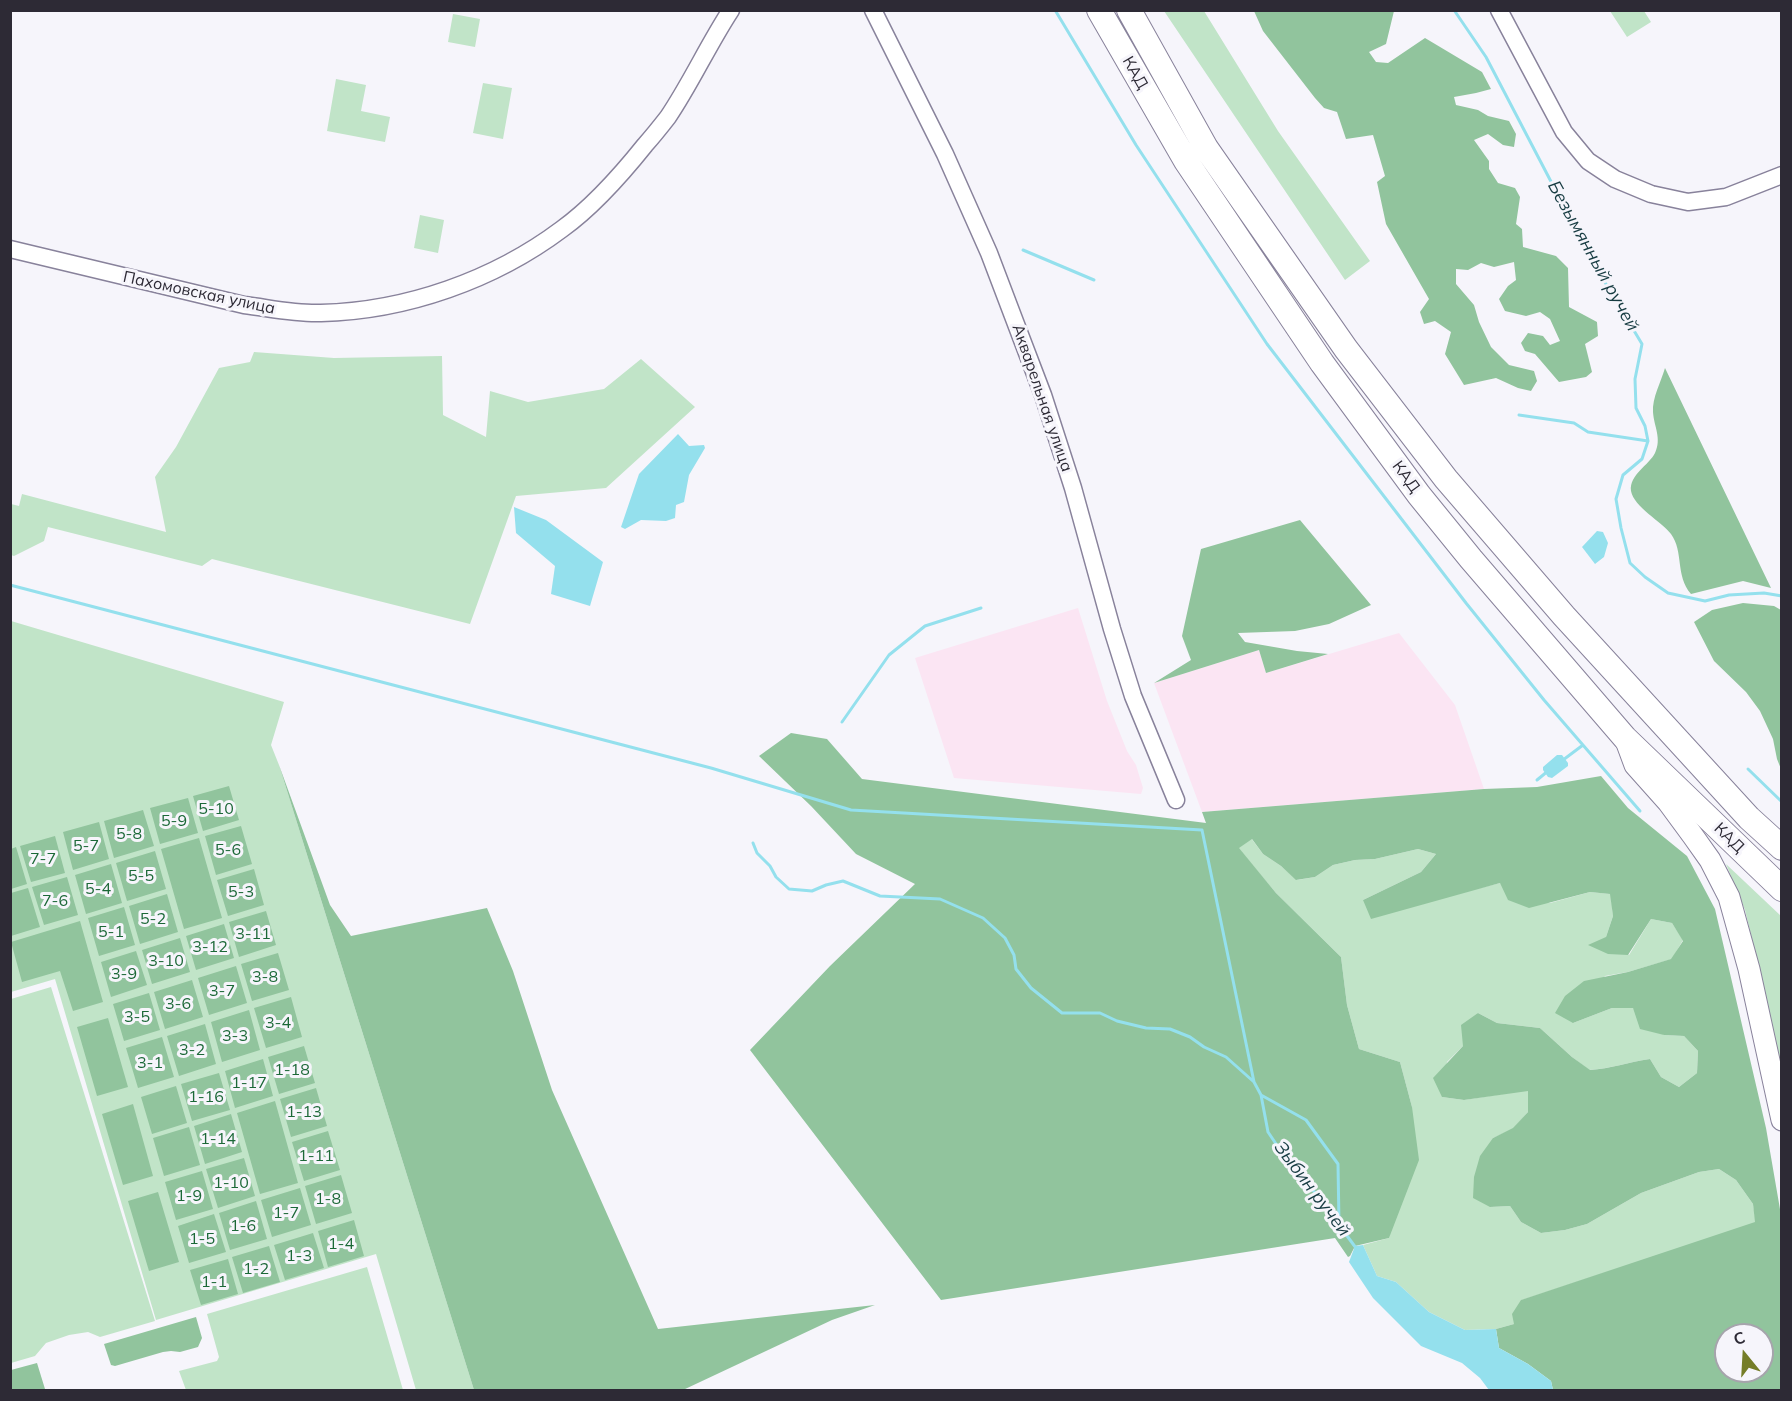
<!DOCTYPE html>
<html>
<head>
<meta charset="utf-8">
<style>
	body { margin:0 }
	#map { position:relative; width:1792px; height:1401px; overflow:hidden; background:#f6f5fb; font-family:Mulish,sans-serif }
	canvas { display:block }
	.frame { position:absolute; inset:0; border:12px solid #2d2a35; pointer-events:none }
	.north { position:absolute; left:1714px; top:1323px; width:60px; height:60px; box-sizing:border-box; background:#f6f5fb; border:2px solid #a6a4ac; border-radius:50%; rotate:342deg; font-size:16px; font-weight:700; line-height:24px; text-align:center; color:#2d2a35 }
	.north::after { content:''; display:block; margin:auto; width:21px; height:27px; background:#757d28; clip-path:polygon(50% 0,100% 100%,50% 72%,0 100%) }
</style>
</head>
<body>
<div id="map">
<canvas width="1792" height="1401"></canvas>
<div class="frame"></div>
<div class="north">С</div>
</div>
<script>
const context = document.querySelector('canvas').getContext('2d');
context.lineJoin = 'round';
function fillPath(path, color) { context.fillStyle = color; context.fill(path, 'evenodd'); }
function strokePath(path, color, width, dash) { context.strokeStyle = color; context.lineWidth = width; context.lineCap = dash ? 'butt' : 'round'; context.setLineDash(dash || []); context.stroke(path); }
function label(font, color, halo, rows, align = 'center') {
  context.font = font + ' Mulish,sans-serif'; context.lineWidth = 6; context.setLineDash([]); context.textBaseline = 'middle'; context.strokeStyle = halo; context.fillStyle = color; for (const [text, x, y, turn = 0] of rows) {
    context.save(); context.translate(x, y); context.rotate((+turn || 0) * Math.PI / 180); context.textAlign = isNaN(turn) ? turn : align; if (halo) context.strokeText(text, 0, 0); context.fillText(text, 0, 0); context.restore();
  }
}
const industrial = new Path2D(`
	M1078,608L1107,701L1127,751L1136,765L1143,788L1141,794L954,778L915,658Z
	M1399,633L1455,705L1484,789L1202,812L1154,683L1259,650L1266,673Z`);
const green = new Path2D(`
	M1164,11H1204L1278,131L1370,261L1345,280Z
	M1610,11H1644L1651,22L1627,37Z
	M453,14L480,19L475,47L448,42Z
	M336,79L366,85L361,111L390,117L385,142L327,131Z
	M483,83L512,88L503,139L473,133Z
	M420,215L444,220L438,253L414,248Z
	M254,352L334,358L442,356L443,415L486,437L490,391L528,402L604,389L641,359L695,407L606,488L516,496L470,624L212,559L202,566L48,527L44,541L14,556L11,555V504L19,506L22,494L166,532L155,477L176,447L219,368L250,362Z
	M11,621L284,702L271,745L279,765L474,1390H416L376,1254L156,1320L55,979L11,992Z
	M1251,838L1263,854L1281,866L1297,880L1315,877L1333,865L1355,860L1375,859L1418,849L1436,854L1421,872L1363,900L1440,898L1500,883L1550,903L1590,892L1611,894L1613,916L1606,937L1629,955L1651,919L1672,923L1683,940L1672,959L1628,972L1605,976L1573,1023L1612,1008H1633L1664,1035L1684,1036L1698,1051L1697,1073L1679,1087L1661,1077L1650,1059C1629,1062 1610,1069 1589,1070L1572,1057L1540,1028L1497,1023L1478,1013L1463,1046L1447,1062L1442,1097L1464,1100L1528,1090V1112L1513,1129L1493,1138L1490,1207L1510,1206L1521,1222L1541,1233L1565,1230L1587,1224L1641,1193L1699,1172L1719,1169L1736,1180L1753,1204L1756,1223L1522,1300L1514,1324L1496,1329L1465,1330L1429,1312L1396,1282L1377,1276L1363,1245L1389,1238L1412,1107L1400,1062L1359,1049L1347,1005L1341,957L1276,893L1238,848Z
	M1726,864L1781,916V1076L1757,960L1745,910Z
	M51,987L155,1321L100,1337L88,1332L69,1335L46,1343L35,1356L11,1363V999Z
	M367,1267L403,1390H186L179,1371L217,1361L219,1357L207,1314Z`);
const forest = new Path2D(`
	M1254,11H1394L1386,44L1369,52L1376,62L1388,63L1425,38L1482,72L1491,89L1476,93L1454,97L1456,105L1478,110L1488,116L1509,121L1516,134L1514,147L1503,145L1488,134L1474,140L1489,161V169L1498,183L1515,188L1520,197L1516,224L1522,229L1523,247L1556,256L1568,268L1569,307L1597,322L1598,336L1585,344L1592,372L1586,377L1559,382L1535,354L1525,351L1521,343L1528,333L1543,336L1550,345L1560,341L1550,319L1540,312L1526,316L1505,311L1499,299L1508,286L1516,280L1514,262L1494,267L1481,263L1468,270L1456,269V284L1474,305L1479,322L1491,347L1509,365L1534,371L1537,381L1531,391L1518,388L1496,378L1464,385L1445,354L1451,332L1435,321L1424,324L1420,312L1429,299L1386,224L1377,182L1385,176L1373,135L1346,139L1337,112L1324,108L1315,98L1263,31Z
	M1665,368L1771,588L1743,581L1691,594C1675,575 1684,552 1671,534C1661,521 1634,507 1631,491C1629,475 1649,465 1655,453C1662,438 1654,427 1653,412C1652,398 1661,382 1665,368Z
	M1300,520L1371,605L1329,624L1295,631L1238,633L1245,642L1297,651L1328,654L1266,673L1259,650L1154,683L1191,660L1182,636L1201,549Z
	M1743,603L1774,606L1781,610V769L1777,759L1773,739L1760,711L1746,692L1714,661L1694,622L1712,610Z
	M791,733L827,739L862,779L1206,823L1202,812L1484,789L1537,787L1601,776L1628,808L1687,856L1715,909L1766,1128L1781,1215V1390H1553L1551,1381L1528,1364L1499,1348L1496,1329L1514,1324L1512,1314L1521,1300L1755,1222L1753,1204L1736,1180L1719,1169L1699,1172L1641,1193L1587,1224L1565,1230L1541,1233L1521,1222L1510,1206L1490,1207L1473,1198L1474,1177L1480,1156L1493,1138L1513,1128L1528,1112V1091L1464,1100L1442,1097L1433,1078L1463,1046L1461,1025L1478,1013L1497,1023L1540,1028L1572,1057L1590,1070C1610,1069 1629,1062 1650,1059L1661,1077L1679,1087L1697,1073L1698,1051L1684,1036L1664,1035L1640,1029L1633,1008H1612L1573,1023L1555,1013L1565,996L1584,981L1628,972L1671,959L1683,941L1672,923L1651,919L1628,955L1608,954L1588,945L1606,937L1613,916L1610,894L1590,892L1529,908L1508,900L1500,883L1371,919L1363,900L1421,872L1436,854L1418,849L1375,859L1355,860L1333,865L1315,877L1296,880L1281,866L1263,854L1252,839L1239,848L1276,893L1341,957L1347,1005L1359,1049L1400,1062L1412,1107L1419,1160L1389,1238L1355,1246L1350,1256L1348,1257L1335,1238L941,1300L750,1050L830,966L915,884L856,854L811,806L759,756ZM1726,1335H1762V1371H1726Z
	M279,765L330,905L351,936L487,908L513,971L552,1090L658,1329L875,1305L832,1320L683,1390H474Z
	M229,786L239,820L203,831L193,796Z
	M188,798L198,833L160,844L150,808Z
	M143,810L154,846L114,858L104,821Z
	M99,822L109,859L73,870L63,832Z
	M241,826L252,864L216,875L205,836Z
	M55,836L65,873L31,882L20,846Z
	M199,838L222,918L184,929L161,849Z
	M16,847L27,884L11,889V849Z
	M155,851L166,889L127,901L116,863Z
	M111,864L122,903L86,914L75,875Z
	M254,869L264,905L228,916L217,880Z
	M67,877L78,915L44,925L32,887Z
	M28,888L40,927L11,936V893Z
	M167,894L178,932L140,944L129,906Z
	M124,907L135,945L99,956L88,918Z
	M266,911L276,945L239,957L229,922Z
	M80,921L103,1002L73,1011L60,971L22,982L11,942Z
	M224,924L234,958L196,970L186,936Z
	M180,938L190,972L152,984L142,950Z
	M136,951L147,985L111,997L101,962Z
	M278,953L289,990L252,1001L241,964Z
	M236,966L247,1003L209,1015L198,978Z
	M192,980L203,1017L165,1029L154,992Z
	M149,993L160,1030L124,1041L113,1004Z
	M291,997L302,1037L266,1048L254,1008Z
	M249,1010L260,1050L222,1062L211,1022Z
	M108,1018L128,1087L97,1096L77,1027Z
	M205,1024L216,1064L179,1076L167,1036Z
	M162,1037L174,1077L138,1088L126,1048Z
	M304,1046L315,1083L279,1094L268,1057Z
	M263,1059L273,1096L235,1108L225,1071Z
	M219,1073L230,1110L192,1121L181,1084Z
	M176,1086L187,1123L152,1134L141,1097Z
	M316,1088L327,1126L291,1137L280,1099Z
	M275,1101L298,1183L260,1194L237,1113Z
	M133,1104L153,1176L123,1185L102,1114Z
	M231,1114L242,1152L205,1164L194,1126Z
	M189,1127L200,1165L164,1176L153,1138Z
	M328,1131L340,1170L304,1181L292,1142Z
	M244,1158L255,1196L218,1208L206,1169Z
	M202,1171L213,1209L176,1220L165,1182Z
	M341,1175L352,1213L316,1224L305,1186Z
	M300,1188L311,1225L272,1237L261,1200Z
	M158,1192L179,1262L149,1271L128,1201Z
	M256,1201L267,1239L230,1250L219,1213Z
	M214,1214L226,1252L189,1263L178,1226Z
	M354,1220L364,1256L328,1267L318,1231Z
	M313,1233L324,1268L285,1280L274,1245Z
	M269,1246L280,1282L243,1293L232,1257Z
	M228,1259L238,1294L201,1305L190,1270Z
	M196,1317L202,1338L198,1347L180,1352L171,1351L163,1352L115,1366L111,1365L104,1344Z
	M37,1363L45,1389L38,1390H11V1370Z`);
const water = new Path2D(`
	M678,434L689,446L704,445L705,448L689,475L684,502L676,505L675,518L666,521L641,520L625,529L621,527L639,474Z
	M514,507L546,520L603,562L590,606L551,594L555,566L516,533Z
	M1597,531L1603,532L1608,543L1604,557L1595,564L1582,547Z
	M1557,755H1562L1568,763V766L1552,778L1548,777L1543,770V767Z
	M1363,1245L1377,1276L1396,1282L1429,1312L1465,1330L1496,1329L1499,1348L1528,1364L1551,1381L1553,1390H1489L1480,1378L1462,1363L1421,1346L1373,1298L1349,1262L1355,1246Z`);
const stream = new Path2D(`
	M1055,10L1136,145L1267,344L1466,603L1544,700L1640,811
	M1454,10L1486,57L1594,264L1642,344L1635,379L1636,408L1645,426L1648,441L1642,459L1623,475L1616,499L1621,528L1630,563L1645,577L1668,593L1705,601L1729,595L1764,593L1782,596
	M1023,250L1094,280
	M1519,415L1574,423L1588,432L1648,441
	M10,585L711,768L851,810L1202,830L1254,1082
	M842,722L889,655L925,626L981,608
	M1563,760L1583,745
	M1748,769L1782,802
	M1537,780L1548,771
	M753,843L757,853L770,866L776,877L789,889L812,891L826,885L843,881L880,896L940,899L983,918L1005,938L1014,955L1016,969L1031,988L1062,1013H1100L1117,1021L1146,1028L1170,1029L1190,1037L1204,1047L1226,1057L1254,1082L1261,1095L1268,1132L1295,1172L1329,1207L1339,1225L1356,1248
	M1261,1095L1306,1120L1338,1164L1339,1224`);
const minor = new Path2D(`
	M873,10L945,154L989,253L1019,332L1043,395L1073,488L1112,629L1133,696L1176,800
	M1499,10L1564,132L1588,161L1615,179L1651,194L1688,202L1726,197L1782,175
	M10,249L244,305C269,308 295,314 321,313C406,311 494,280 562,229C594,206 621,175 645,145C653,136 661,126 668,117C691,83 708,45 731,10`);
const major = new Path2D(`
	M1625,738L1635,765L1668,802L1693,836L1710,860L1729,897L1749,969L1782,1120`);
const highway = new Path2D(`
	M1099,10L1186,161L1322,363L1419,495L1471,559L1625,738L1782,889
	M1129,10L1206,148L1346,349L1446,479L1564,616L1749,818L1782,848`);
const streetNames = [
	["КАД",1135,73,60],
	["Пахомовская улица",199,293,12],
	["Акварельная улица",1042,398,71],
	["КАД",1406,477,54],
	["КАД",1729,838,44]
];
const parkNames = [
	["5-10",216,809],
	["5-9",174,821],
	["5-8",129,834],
	["5-7",86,846],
	["5-6",228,850],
	["7-7",43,859],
	["5-5",141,876],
	["5-4",98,889],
	["5-3",241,892],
	["7-6",55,901],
	["5-2",153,919],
	["5-1",111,932],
	["3-11",253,934],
	["3-12",210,947],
	["3-10",166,961],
	["3-9",124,974],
	["3-8",265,977],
	["3-7",222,991],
	["3-6",178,1004],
	["3-5",137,1017],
	["3-4",278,1023],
	["3-3",235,1036],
	["3-2",192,1050],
	["3-1",150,1063],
	["1-18",292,1070],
	["1-17",249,1083],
	["1-16",206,1097],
	["1-13",304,1112],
	["1-14",218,1139],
	["1-11",316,1156],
	["1-10",231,1183],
	["1-9",189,1196],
	["1-8",328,1199],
	["1-7",286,1213],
	["1-6",243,1226],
	["1-5",202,1239],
	["1-4",341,1244],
	["1-3",299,1256],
	["1-2",256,1269],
	["1-1",214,1282]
];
const waterNames = [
	["Безымянный ручей",1593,256,61],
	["Зыбин ручей",1312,1189,53]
];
fillPath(industrial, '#fbe5f3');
fillPath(green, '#c1e4c8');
fillPath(forest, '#91c49d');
fillPath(water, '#94e0ed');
strokePath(stream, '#94e0ed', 3);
strokePath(minor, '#88829b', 19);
strokePath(major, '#88829b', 23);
strokePath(highway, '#88829b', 26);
strokePath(minor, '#fff', 16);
strokePath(major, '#fff', 21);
strokePath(highway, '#fff', 24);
label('16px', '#2d2a35', '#f6f5fb', streetNames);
label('16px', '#1b6837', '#f6f5fb', parkNames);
label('italic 18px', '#163b41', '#f6f5fb', waterNames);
</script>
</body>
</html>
